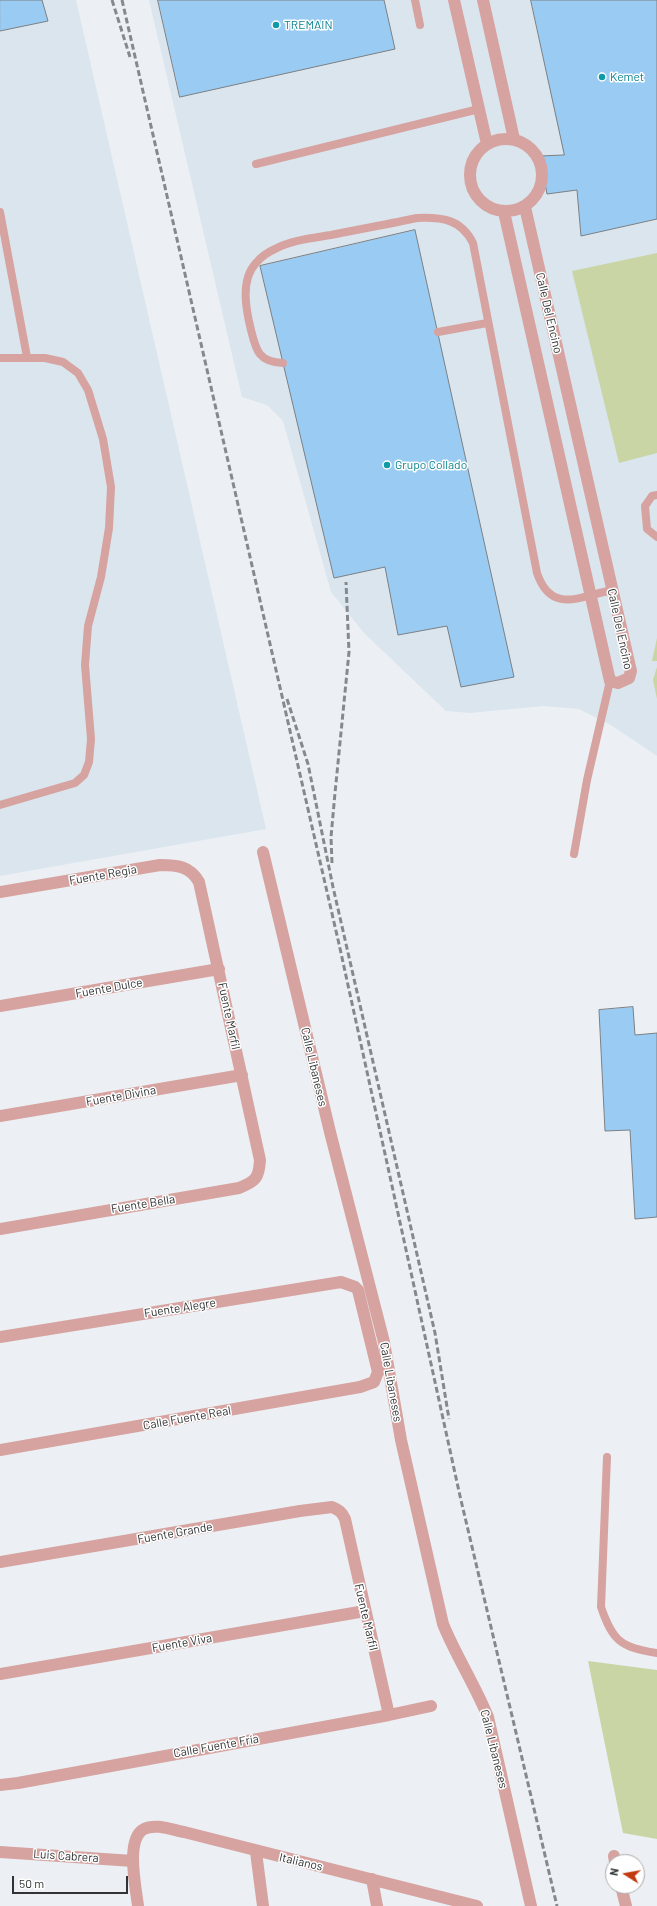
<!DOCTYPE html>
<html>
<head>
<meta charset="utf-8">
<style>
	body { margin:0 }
	#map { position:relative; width:657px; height:1906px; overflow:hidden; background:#ecf0f4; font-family:Barlow,sans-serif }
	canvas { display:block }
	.north { position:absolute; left:605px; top:1854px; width:40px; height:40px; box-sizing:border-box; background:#fff; border:1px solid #adadae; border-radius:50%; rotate:281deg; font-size:11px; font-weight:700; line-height:16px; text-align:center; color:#313334 }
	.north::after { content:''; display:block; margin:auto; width:14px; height:18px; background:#c23a0e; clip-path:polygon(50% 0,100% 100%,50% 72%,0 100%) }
	.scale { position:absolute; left:12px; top:1876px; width:116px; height:18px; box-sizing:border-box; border:2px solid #313334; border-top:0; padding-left:5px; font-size:12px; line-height:14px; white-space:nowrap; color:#313334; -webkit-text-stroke:3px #fff; paint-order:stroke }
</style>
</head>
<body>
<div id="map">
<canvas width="657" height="1906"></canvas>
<div class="north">N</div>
<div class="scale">50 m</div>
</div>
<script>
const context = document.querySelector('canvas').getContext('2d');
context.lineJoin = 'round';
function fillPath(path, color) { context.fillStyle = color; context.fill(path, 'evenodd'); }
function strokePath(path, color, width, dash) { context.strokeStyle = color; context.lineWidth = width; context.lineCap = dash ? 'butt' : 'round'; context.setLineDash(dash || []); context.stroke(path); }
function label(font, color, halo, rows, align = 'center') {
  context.font = font + ' Barlow,sans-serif'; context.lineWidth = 3; context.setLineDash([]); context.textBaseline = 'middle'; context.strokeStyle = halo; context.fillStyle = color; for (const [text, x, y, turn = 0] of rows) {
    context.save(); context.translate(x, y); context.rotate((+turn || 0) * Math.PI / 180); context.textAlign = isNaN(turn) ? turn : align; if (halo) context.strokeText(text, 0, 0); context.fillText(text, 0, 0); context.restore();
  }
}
const built = new Path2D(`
	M0,0H76L266,829L0,876Z
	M149,0H657V756L611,725L579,709L543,706L470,713L446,711L364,633L331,592L283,421L267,405L242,397Z`);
const green = new Path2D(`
	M657,253V453L619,463L572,271Z
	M657,638V661H652Z
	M657,667V699L653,680Z
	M588,1661L657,1670V1839L623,1833Z`);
const building = new Path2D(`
	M0,0H42L48,21L0,31Z
	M158,0H384L395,49L180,97Z
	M531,0H657V219L581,236L577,190L547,194L540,156L564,155Z
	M415,230L514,677L461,687L447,626L398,635L385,567L334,578L260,266Z
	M633,1007L635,1035L657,1033V1217L635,1219L630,1130L605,1131L599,1010Z`);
const lane = new Path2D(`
	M415,0L420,25
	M256,164L479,109
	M0,212L27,357
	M438,332L487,323
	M0,358H45L63,362L78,373L88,390L103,439L111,487L109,528L101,577L88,626L85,665L91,739L89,762L84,775L75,783L0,805
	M283,363C259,362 256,351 251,330C246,310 240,280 256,263C261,257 268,252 275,249C291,240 313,238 331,235C360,229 389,224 417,218C442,217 461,219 473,243L537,573C551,614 579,597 612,590
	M657,495L652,496L645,506L647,529L657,537
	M574,854L587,780L610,681
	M607,1457L601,1607C613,1642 621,1647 657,1653`);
const street = new Path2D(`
	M454,0L487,144
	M483,0L514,139
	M470 175a36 36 0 1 1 72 0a36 36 0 1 1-72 0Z
	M504,212L610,681L618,683L629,678L631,671L525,207
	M263,852L330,1132L384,1342L401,1440L443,1624C456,1656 475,1685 488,1717L531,1906
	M0,892L160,865C177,865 190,866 199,882L260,1160C259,1178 256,1181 239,1188L0,1229
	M0,1006L219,969
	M0,1116L242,1075
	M0,1337L341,1282L355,1287L358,1290L378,1372L374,1382L360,1387L0,1450
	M0,1562L300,1511L332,1507C339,1510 342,1512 345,1519L389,1715
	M0,1674L365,1611
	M0,1785L18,1783L389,1715L431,1706
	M0,1852L133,1861
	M256,1852L263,1906
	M614,1856L615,1862
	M372,1879L377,1906
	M621,1886L626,1906
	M138,1906C136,1888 125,1839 144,1829C155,1823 173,1830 184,1832L477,1906`);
const rail = new Path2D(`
	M112,0L130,57
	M122,0L339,944L460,1496L557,1906
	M287,699L308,764L333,887L435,1333L449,1419
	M332,863L331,837L335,793L349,652L346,582`);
const markers = [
	[276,25,4,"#0f9aa8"],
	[602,77,4,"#0f9aa8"],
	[387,465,4,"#0f9aa8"]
];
const cultureNames = [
	["TREMAIN",284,25],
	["Kemet",610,77],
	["Grupo Collado",395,465]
];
const streetNames = [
	["Calle Del Encino",549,313,77],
	["Calle Del Encino",620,629,78],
	["Fuente Regia",103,875,-10],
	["Fuente Dulce",109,988,-10],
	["Fuente Marfil",229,1016,78],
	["Calle Libaneses",314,1067,77],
	["Fuente Divina",121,1096,-10],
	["Fuente Bella",143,1204,-9],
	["Fuente Alegre",180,1308,-9],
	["Calle Libaneses",391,1382,80],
	["Calle Fuente Real",187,1418,-10],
	["Fuente Grande",175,1533,-10],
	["Fuente Marfil",366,1617,77],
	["Fuente Viva",182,1643,-10],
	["Calle Fuente Fría",216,1746,-10],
	["Calle Libaneses",494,1749,76],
	["Luis Cabrera",66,1856,4],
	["Italianos",301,1862,13]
];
fillPath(built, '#dae5ee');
fillPath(green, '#cad5a5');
fillPath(building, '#9accf3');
strokePath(building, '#7c8084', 1);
strokePath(lane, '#d6a3a0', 8);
strokePath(street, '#d6a3a0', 12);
strokePath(rail, '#86898b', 3, [6, 3]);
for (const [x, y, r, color] of markers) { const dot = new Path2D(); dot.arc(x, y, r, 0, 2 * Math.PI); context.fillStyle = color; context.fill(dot); strokePath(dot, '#fff', 1.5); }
label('12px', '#0d838f', '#fff', cultureNames, 'left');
label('12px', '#313334', '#fff', streetNames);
</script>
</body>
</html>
